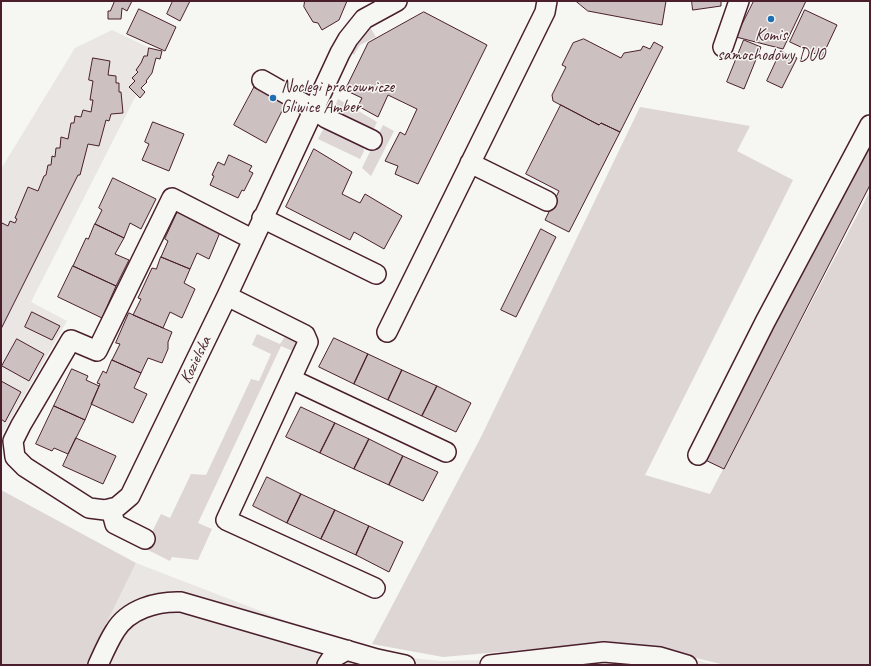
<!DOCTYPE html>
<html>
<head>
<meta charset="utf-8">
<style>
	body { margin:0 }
	#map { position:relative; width:871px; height:666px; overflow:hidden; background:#f6f6f2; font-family:Caveat,sans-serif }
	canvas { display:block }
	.frame { position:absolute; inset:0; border:2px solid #4a1f2b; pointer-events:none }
</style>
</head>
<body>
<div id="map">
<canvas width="871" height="666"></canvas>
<div class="frame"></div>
</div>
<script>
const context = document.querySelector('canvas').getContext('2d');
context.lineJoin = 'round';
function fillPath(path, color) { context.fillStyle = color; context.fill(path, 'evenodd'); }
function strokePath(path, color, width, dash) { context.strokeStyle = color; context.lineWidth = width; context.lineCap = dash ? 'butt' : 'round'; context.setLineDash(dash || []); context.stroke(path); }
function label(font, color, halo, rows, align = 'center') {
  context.font = font + ' Caveat,sans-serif'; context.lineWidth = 3; context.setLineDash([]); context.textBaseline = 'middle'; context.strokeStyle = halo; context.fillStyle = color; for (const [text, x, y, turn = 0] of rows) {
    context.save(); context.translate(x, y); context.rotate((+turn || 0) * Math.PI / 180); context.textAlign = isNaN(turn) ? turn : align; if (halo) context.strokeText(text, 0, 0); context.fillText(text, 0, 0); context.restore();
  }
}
const built = new Path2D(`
	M112,30L158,52L31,302L67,321L1,436V169L75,48Z
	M136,563L346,644L410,658L442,661L482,660L540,652L661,651L715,665H86Z`);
const green = new Path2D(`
	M370,27L376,37L360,45L354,55L350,50L356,41Z
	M338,99L377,122L372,133L332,113Z
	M640,107L750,126L737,151L793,180L645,475L710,494L870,191V665H725L646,646L601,643L443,657L372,644L481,437Z
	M383,125L394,131L371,176L362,168Z
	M325,126L362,143L364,151L360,159L318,139Z
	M257,334L280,344L286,335L296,340L298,346L295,352L281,346L198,523L212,529L198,560L172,557L170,561L144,548L161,514L170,518L191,474L206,475L251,379L259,381L271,354L252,345Z
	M1,490L136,563L86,665H1Z`);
const building = new Path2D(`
	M115,1H132L127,11L122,8L121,19H108V11H110Z
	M173,1H190L180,21L167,14Z
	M305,1H347L339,20L322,30L318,23L313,22L304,7Z
	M576,1H666L662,25L588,11Z
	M692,1H721V6L693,10Z
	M754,1H806L783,49L736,37Z
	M139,9L176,27L165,51L127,34Z
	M805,10L837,25L822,57L790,42Z
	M424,12L487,45L418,184L395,174L398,166L385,161L400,132L405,135L417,109L388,95L378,117L358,106L362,98L345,90L368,43Z
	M584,39L621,58L624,53L641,50L643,46L650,49L654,42L663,47L620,132L601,123L599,125L553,101L552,95L566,67L562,65L573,43Z
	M744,40L761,47L744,89L727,82Z
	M149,48L162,51L160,59L156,58L152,73L146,81L147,82L141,88L145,92L140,98L129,87L135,81L132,78L138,72L136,70L141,63L144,56H147Z
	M781,51L797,58L782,88L767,81Z
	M93,58L110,61L108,75L116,76V83H119V92H121L123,113L111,114L109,121L106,120L99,146L88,144L80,175H78L1,329V225L2,223L8,226L10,221L15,223L17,219L15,218L28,187L38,191L44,176L46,175L48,165H51L52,156L55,157L56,148H60L61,137L68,139L71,123H74L75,116L81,117L83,110L91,112L93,100H90L93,81L89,80Z
	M256,84L287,101L266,143L234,125Z
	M561,105L599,125L601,123L620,132L569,232L545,220L559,191L526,174Z
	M153,122L184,134L169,171L142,160L149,144L145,142Z
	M870,140V185L724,469L701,458Z
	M314,149L352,172L342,194L360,203L365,194L402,216L384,249L354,232L350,240L286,207Z
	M229,155L252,166L249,171L253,173L244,191L242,190L238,198L210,185L214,176L212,175L218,162L224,165Z
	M113,178L156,199L141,229L130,223L124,238L95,224L102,210L99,208Z
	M178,211L221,230L209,259L197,253L190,269L161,257L168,241L165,239Z
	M95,224L124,238L115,254L129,260L116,286L73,266L86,238L88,239Z
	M541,229L556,237L516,317L501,310Z
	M161,257L190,269L184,283L195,289L182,318L170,312L163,328L133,315L141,299L138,298L152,268L156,269Z
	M73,266L116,286L102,318L58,297Z
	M32,312L60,326L52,340L25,327Z
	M129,313L172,332L168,342V349L162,363L148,358L141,373L112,360L120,344L116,343Z
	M334,338L368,354L354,384L319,367Z
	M17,339L44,354L29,381L2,366Z
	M368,354L402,370L388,400L354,384Z
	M112,360L141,373L134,388L147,394L133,423L91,404L100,384L97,383L103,371L106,373Z
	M72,369L88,376L86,380L99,386L85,420L54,406Z
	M402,370L437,386L422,416L388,400Z
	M1,381L21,392L5,422L1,419Z
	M437,386L471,403L456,432L422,416Z
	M54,406L85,420L68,454L54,448L52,451L36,444Z
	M301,407L335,423L320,453L286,437Z
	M335,423L369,439L354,469L320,453Z
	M76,438L116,456L103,484L63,466Z
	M369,439L403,456L389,485L354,469Z
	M403,456L438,472L423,501L389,485Z
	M267,477L301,494L287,523L253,506Z
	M301,494L335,510L321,539L287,523Z
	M335,510L369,526L356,555L321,539Z
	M369,526L403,542L389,572L356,555Z`);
const minor = new Path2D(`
	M723,47L739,1
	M262,80L313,109L326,118L372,140
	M470,163L547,201
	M262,218L376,274
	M252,239L172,198L97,351L71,340L21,425L13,441L15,457L25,467L89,508L105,510L117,507L130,496L227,296L340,53L348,39L364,19L397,1
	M227,296L305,335L308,342L226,520L375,588
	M387,332L545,12L547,1
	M291,379L446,452
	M698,455L765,322L870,125
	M111,509L115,524L145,539
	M98,665C103,654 108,642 115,631C128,609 157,601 181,602L377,659L405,665
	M327,665L331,659L347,650
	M490,665L604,652L660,657L687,665`);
const markers = [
	[771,19,4,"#1f6fb2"],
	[273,98,4,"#1f6fb2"]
];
const poiNames = [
	["Komis",771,36],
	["samochodowy DUO",771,56],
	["Noclegi pracownicze",281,88,"left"],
	["Gliwice Amber",281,108,"left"]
];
const streetNames = [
	["Kozielska",196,360,-64]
];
fillPath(built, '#e9e6e3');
fillPath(green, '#ddd6d5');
fillPath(building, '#ccc1c0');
strokePath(building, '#4a1f2b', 1);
strokePath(minor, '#4a1f2b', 22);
strokePath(minor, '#f6f6f2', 19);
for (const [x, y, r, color] of markers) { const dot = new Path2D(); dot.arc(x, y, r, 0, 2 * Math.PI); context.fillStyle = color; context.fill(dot); strokePath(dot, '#f6f6f2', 1.5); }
label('17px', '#4a1f2b', '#f6f6f2', poiNames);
label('17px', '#4a1f2b', '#f6f6f2', streetNames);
</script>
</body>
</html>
